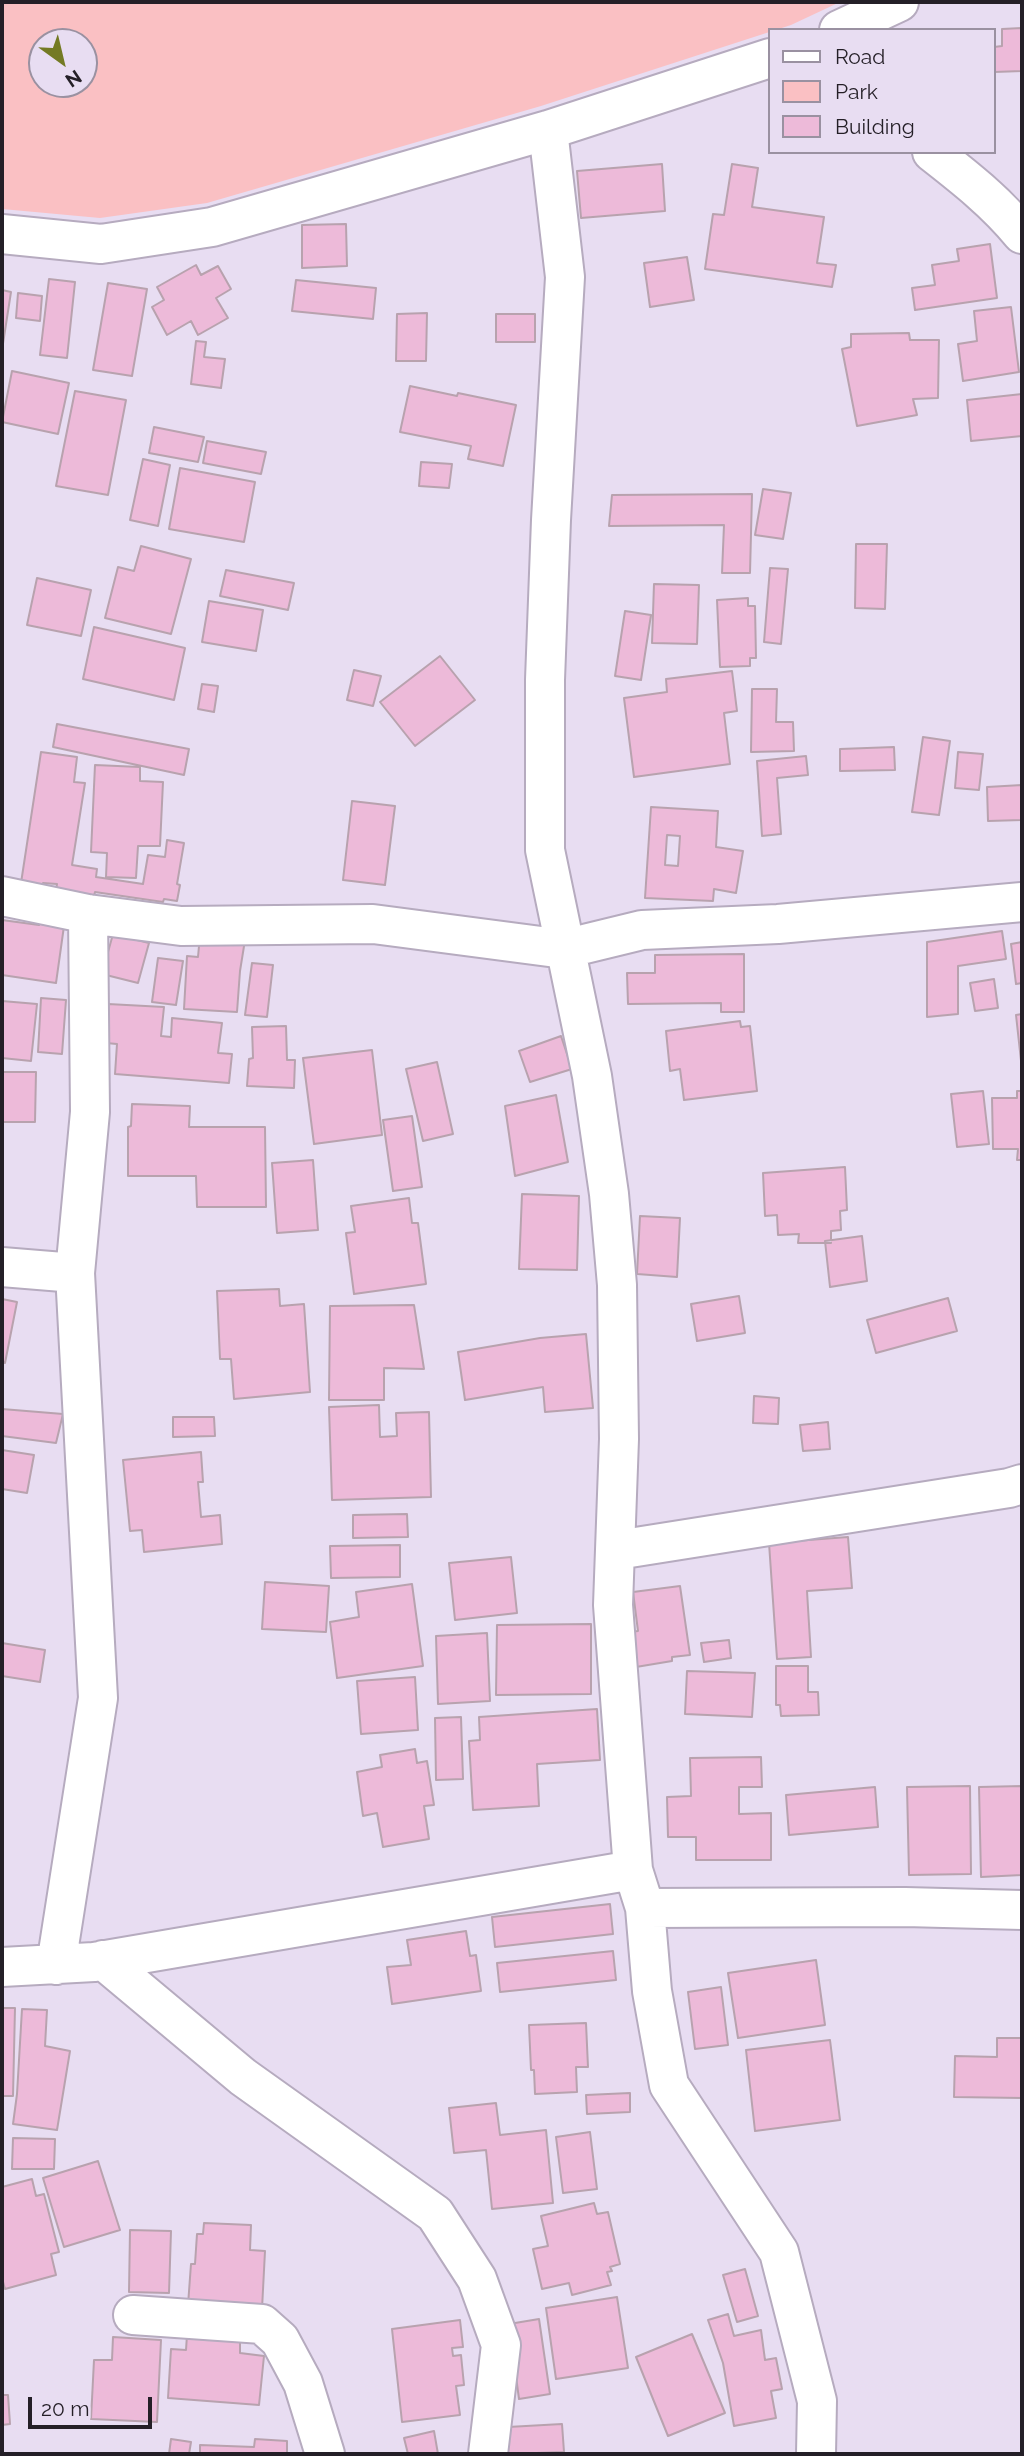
<!DOCTYPE html>
<html>
<head>
<meta charset="utf-8">
<style>
	body { margin:0 }
	#map { position:relative; width:1024px; height:2456px; overflow:hidden; background:#e8ddf2; font-family:Raleway,sans-serif }
	canvas { display:block }
	.frame { position:absolute; inset:0; border:4px solid #241f27; pointer-events:none }
	.legend { position:absolute; left:768px; top:28px; width:228px; height:126px; box-sizing:border-box; background:#e8ddf2; border:2px solid #9a91a1; margin:0; padding:9px 12px; list-style:none; font-size:21px; color:#241f27 }
	.legend li { display:flex; align-items:center; gap:14px; height:35px }
	.legend b { width:35px; border:2px solid #9a91a1 }
	.north { position:absolute; left:28px; top:28px; width:70px; height:70px; box-sizing:border-box; background:#e8ddf2; border:2px solid #9a91a1; border-radius:50%; rotate:146deg; font-size:19px; font-weight:700; line-height:28px; text-align:center; color:#241f27 }
	.north::after { content:''; display:block; margin:auto; width:24px; height:32px; background:#747a24; clip-path:polygon(50% 0,100% 100%,50% 72%,0 100%) }
	.scale { position:absolute; left:28px; top:2397px; width:124px; height:32px; box-sizing:border-box; border:4px solid #241f27; border-top:0; padding-left:9px; font-size:21px; line-height:24px; white-space:nowrap; color:#241f27; -webkit-text-stroke:5px #e8ddf2; paint-order:stroke }
</style>
</head>
<body>
<div id="map">
<canvas width="1024" height="2456"></canvas>
<div class="frame"></div>
<ul class="legend">
<li><b style="height:9px;background:#fff"></b>Road</li>
<li><b style="height:19px;background:#fac0c3"></b>Park</li>
<li><b style="height:19px;background:#edbad9"></b>Building</li>
</ul>
<div class="north">N</div>
<div class="scale">20 m</div>
</div>
<script>
const context = document.querySelector('canvas').getContext('2d');
context.lineJoin = 'round';
function fillPath(path, color) { context.fillStyle = color; context.fill(path, 'evenodd'); }
function strokePath(path, color, width, dash) { context.strokeStyle = color; context.lineWidth = width; context.lineCap = dash ? 'butt' : 'round'; context.setLineDash(dash || []); context.stroke(path); }
const green = new Path2D(`
	M2,2H840L791,25L541,106L207,203L100,218L2,209ZM42,42H84V84H42Z`);
const building = new Path2D(`
	M1022,28V71L994,72V47L1002,46V29Z
	M662,164L665,211L581,218L577,171Z
	M732,164L758,168L752,207L824,217L817,263L836,265L832,287L705,269L713,214L724,215Z
	M346,224L347,266L302,268V225Z
	M990,244L997,298L915,310L912,288L935,285L932,265L959,261L957,249Z
	M687,257L694,300L650,307L644,263Z
	M196,265L201,275L218,266L231,289L216,298L228,318L198,335L191,321L167,335L152,307L164,300L157,287Z
	M49,279L75,282L67,358L40,355Z
	M296,280L376,288L373,319L292,311Z
	M108,283L147,289L132,376L93,370Z
	M2,290L11,292L2,350Z
	M18,293L42,296L40,321L16,318Z
	M1011,307L1019,372L963,381L958,344L977,341L974,311Z
	M427,313L426,361H396L397,314Z
	M496,314H535V342H496Z
	M909,333L910,340H939L938,398L913,399L917,415L857,426L842,349L851,347V334Z
	M196,341L206,342L204,357L225,359L221,388L191,384Z
	M12,371L69,383L58,434L2,422Z
	M410,386L457,396L458,393L516,405L503,466L468,459L471,446L400,432Z
	M75,391L126,400L108,495L56,486Z
	M1022,394V436L971,441L967,400Z
	M154,427L204,437L198,462L149,453Z
	M207,441L266,452L261,474L203,463Z
	M143,459L170,465L158,526L130,520Z
	M421,462L452,464L449,488L419,486Z
	M180,468L255,482L244,542L169,529Z
	M763,489L791,493L783,539L755,535Z
	M752,494L750,573H722L724,525L609,526L612,495Z
	M856,544H887L885,609L855,608Z
	M141,546L191,559L171,634L105,618L118,567L134,571Z
	M770,568L788,569L781,644L764,642Z
	M226,570L294,583L288,610L220,596Z
	M37,578L91,590L81,636L27,625Z
	M654,584L699,585L697,644L652,643Z
	M748,598V606H755L756,658H750V666L720,667L717,600Z
	M209,601L263,610L256,651L202,642Z
	M625,611L651,615L641,680L615,676Z
	M94,627L185,648L174,700L83,679Z
	M440,656L475,700L415,746L380,702Z
	M354,670L381,676L373,706L347,700Z
	M732,671L737,711L724,713L730,764L634,777L624,698L667,692L666,679Z
	M202,684L218,686L214,712L198,709Z
	M752,689H777L776,722H793L794,751L751,752Z
	M57,724L189,749L184,775L53,747Z
	M923,737L950,741L939,815L912,812Z
	M894,747L895,770L840,771V749Z
	M41,752L77,757L74,782L85,783L72,865L97,869L96,877L143,884L148,855L165,857L167,840L184,843L177,884L180,885L177,901L164,899L163,902L95,892L94,896L56,890L57,884L43,883L42,886L21,883Z
	M958,752L983,754L979,790L955,788Z
	M806,756L808,775L777,778L781,834L762,836L757,761Z
	M95,765L140,767V781L163,782L160,846H138L136,878L106,877L107,853L91,852Z
	M1022,785V820L988,821L987,787Z
	M352,801L395,806L385,885L343,880Z
	M651,807L718,811L716,847L743,851L736,893L714,889L713,901L645,898ZM667,835L680,836L678,866L665,865Z
	M2,920L39,925V922L64,926L56,983L2,975Z
	M1002,931L1006,959L958,966V1014L927,1017V942Z
	M113,934L149,943L138,983L102,974Z
	M200,935L245,940L240,971L237,1012L184,1009L187,956L198,957Z
	M1022,942V983L1016,984L1011,944Z
	M744,954V1012H721V1003L628,1004L627,973H655V955Z
	M158,958L183,961L176,1005L152,1002Z
	M252,963L273,965L267,1017L245,1015Z
	M994,979L998,1008L975,1011L970,983Z
	M41,998L66,1000L62,1054L38,1052Z
	M2,1001L37,1004L31,1061L2,1058Z
	M108,1004L164,1007L161,1036L171,1037L172,1018L222,1023L218,1053L232,1054L229,1083L115,1074L117,1044L106,1043Z
	M1022,1014V1070L1016,1015Z
	M740,1021L741,1027L750,1026L757,1091L684,1100L680,1069L670,1071L666,1031Z
	M286,1026L287,1060H295L294,1088L247,1086L249,1059L253,1058L252,1027Z
	M561,1036L572,1069L530,1082L519,1051Z
	M372,1050L382,1135L314,1144L303,1058Z
	M437,1062L453,1134L423,1141L406,1069Z
	M2,1072H36L35,1122H2Z
	M983,1091L989,1144L957,1147L951,1094Z
	M1017,1091H1022V1160H1017L1018,1149H993L992,1098H1017Z
	M556,1095L568,1162L515,1176L505,1106Z
	M132,1104L190,1106L189,1127H265L266,1207H197L196,1176H128V1127L131,1126Z
	M412,1116L422,1187L393,1191L383,1120Z
	M313,1160L318,1230L277,1233L272,1163Z
	M845,1167L847,1210L840,1211L841,1230L831,1231V1243H798L799,1234L778,1235L777,1215L765,1216L763,1173Z
	M522,1194L579,1196L577,1270L519,1269Z
	M409,1198L412,1223H418L426,1284L354,1294L346,1233L355,1232L351,1206Z
	M640,1216L680,1218L677,1277L637,1274Z
	M862,1236L867,1281L830,1287L825,1241Z
	M279,1289L280,1306L304,1304L310,1392L234,1399L231,1359H220L217,1291Z
	M739,1296L745,1333L697,1341L691,1304Z
	M948,1298L957,1331L876,1353L867,1320Z
	M2,1299L17,1302L5,1363L2,1362Z
	M414,1305L424,1369L384,1368V1400H329L330,1306Z
	M586,1334L593,1408L545,1412L543,1387L465,1400L458,1352L540,1338Z
	M754,1396L779,1398L778,1424L753,1423Z
	M379,1405L380,1437L397,1436L396,1413L429,1412L431,1497L332,1500L329,1407Z
	M2,1409L63,1414L56,1443L2,1436Z
	M173,1417H214L215,1436L173,1437Z
	M828,1422L830,1449L803,1451L800,1425Z
	M2,1450L34,1455L27,1493L2,1489Z
	M201,1452L203,1482H198L201,1517L220,1515L222,1544L144,1552L142,1530L130,1531L123,1460Z
	M407,1514L408,1537L353,1538V1515Z
	M848,1537L852,1588L807,1591L811,1657L777,1659L769,1543Z
	M400,1545V1577L331,1578L330,1546Z
	M511,1557L517,1613L455,1620L449,1563Z
	M265,1582L329,1586L326,1632L262,1629Z
	M412,1584L423,1666L337,1678L330,1622L359,1617L356,1592Z
	M680,1586L690,1655L672,1657V1661L636,1667L631,1632L638,1631L633,1592Z
	M591,1624V1694L496,1695L497,1625Z
	M487,1633L490,1701L438,1704L436,1636Z
	M729,1640L731,1658L704,1662L701,1643Z
	M2,1643L45,1650L40,1682L2,1676Z
	M776,1666H808V1692H818L819,1715L781,1716L780,1705H776Z
	M687,1671L755,1673L752,1717L685,1714Z
	M415,1677L418,1730L361,1734L357,1681Z
	M597,1709L600,1760L537,1764L539,1806L473,1810L469,1741L480,1740L479,1717Z
	M461,1717L463,1779L436,1780L435,1718Z
	M415,1749L417,1763L427,1761L434,1805L424,1806L429,1839L383,1847L377,1813L363,1816L357,1772L382,1767L380,1755Z
	M761,1757L762,1787H739V1814L771,1813V1860H696V1837H668L667,1797L691,1796L690,1758Z
	M970,1786L971,1874L909,1875L907,1787Z
	M1022,1786V1875L981,1877L979,1787Z
	M875,1787L878,1827L789,1835L786,1795Z
	M610,1904L613,1934L495,1947L492,1917Z
	M466,1931L470,1956L476,1955L481,1991L392,2004L387,1967L411,1965L407,1940Z
	M613,1951L616,1980L500,1992L497,1963Z
	M816,1960L825,2025L738,2038L728,1973Z
	M721,1987L728,2045L695,2049L688,1992Z
	M2,2008H15L13,2096H2Z
	M22,2009L47,2010L45,2046L70,2051L57,2130L13,2124L17,2094Z
	M586,2023L588,2067H576L577,2092L535,2094L534,2070H531L529,2025Z
	M997,2038H1022V2098L954,2097L955,2056L997,2057Z
	M830,2040L840,2120L755,2131L746,2050Z
	M630,2093V2112L587,2114L586,2095Z
	M496,2103L500,2135L546,2130L553,2203L492,2209L486,2150L454,2153L449,2108Z
	M590,2132L597,2189L563,2193L556,2137Z
	M13,2138L55,2139L54,2169H12Z
	M98,2161L120,2230L64,2247L43,2178Z
	M32,2179L36,2196L44,2194L59,2252L51,2254L56,2275L5,2289L2,2278V2187Z
	M594,2203L597,2214L608,2212L620,2264L610,2267L612,2271L607,2272L611,2285L572,2295L569,2283L542,2289L533,2249L548,2246L541,2216Z
	M204,2223L251,2225L250,2250L265,2251L262,2309L188,2305L191,2264H195L197,2234H203Z
	M130,2230L171,2231L169,2293L129,2292Z
	M745,2269L758,2316L737,2322L723,2275Z
	M617,2297L628,2368L556,2379L546,2308Z
	M728,2314L734,2336L761,2330L765,2360L776,2358L782,2389L771,2391L776,2418L734,2426L723,2363L708,2320Z
	M539,2319L550,2394L519,2399L509,2324Z
	M460,2320L463,2347L452,2348L453,2356L461,2355L464,2385L456,2386L460,2415L402,2422L392,2329Z
	M692,2334L725,2413L668,2436L636,2357Z
	M187,2335L240,2339V2353L264,2356L259,2405L168,2398L171,2349L186,2350Z
	M113,2337L161,2340L157,2422L91,2419L94,2360H112Z
	M2,2395H8L10,2424L2,2425Z
	M562,2424L564,2452L508,2454V2427Z
	M434,2431L438,2454H408L404,2438Z
	M171,2439L191,2442L189,2454H169Z
	M255,2439L287,2441V2454H200V2445L254,2447Z`);
const street = new Path2D(`
	M839,30L899,2
	M548,130L565,277L551,520L545,680V850L592,1076L609,1194L617,1285L619,1439L613,1605L633,1870
	M932,152C964,177 996,202 1022,234
	M2,234L101,244L212,227L548,130L770,58
	M2,896L88,914L181,926L373,924L564,949L642,930L778,924L1022,902
	M2,1267L75,1273
	M617,1550L1009,1488L1022,1484
	M645,1908L652,1991L669,2085L779,2252L817,2401L816,2454
	M103,1960L243,2077L435,2214L477,2279L501,2345L488,2454
	M56,1965L98,1698L75,1273L90,1112L88,914
	M2,1967L94,1962L633,1870L645,1908L905,1907L1022,1910
	M133,2315L262,2324L280,2340L303,2383L325,2454`);
fillPath(green, '#fac0c3');
fillPath(building, '#edbad9');
strokePath(building, '#b8a2ae', 2);
strokePath(street, '#b6abbf', 42);
strokePath(street, '#fff', 38);
</script>
</body>
</html>
